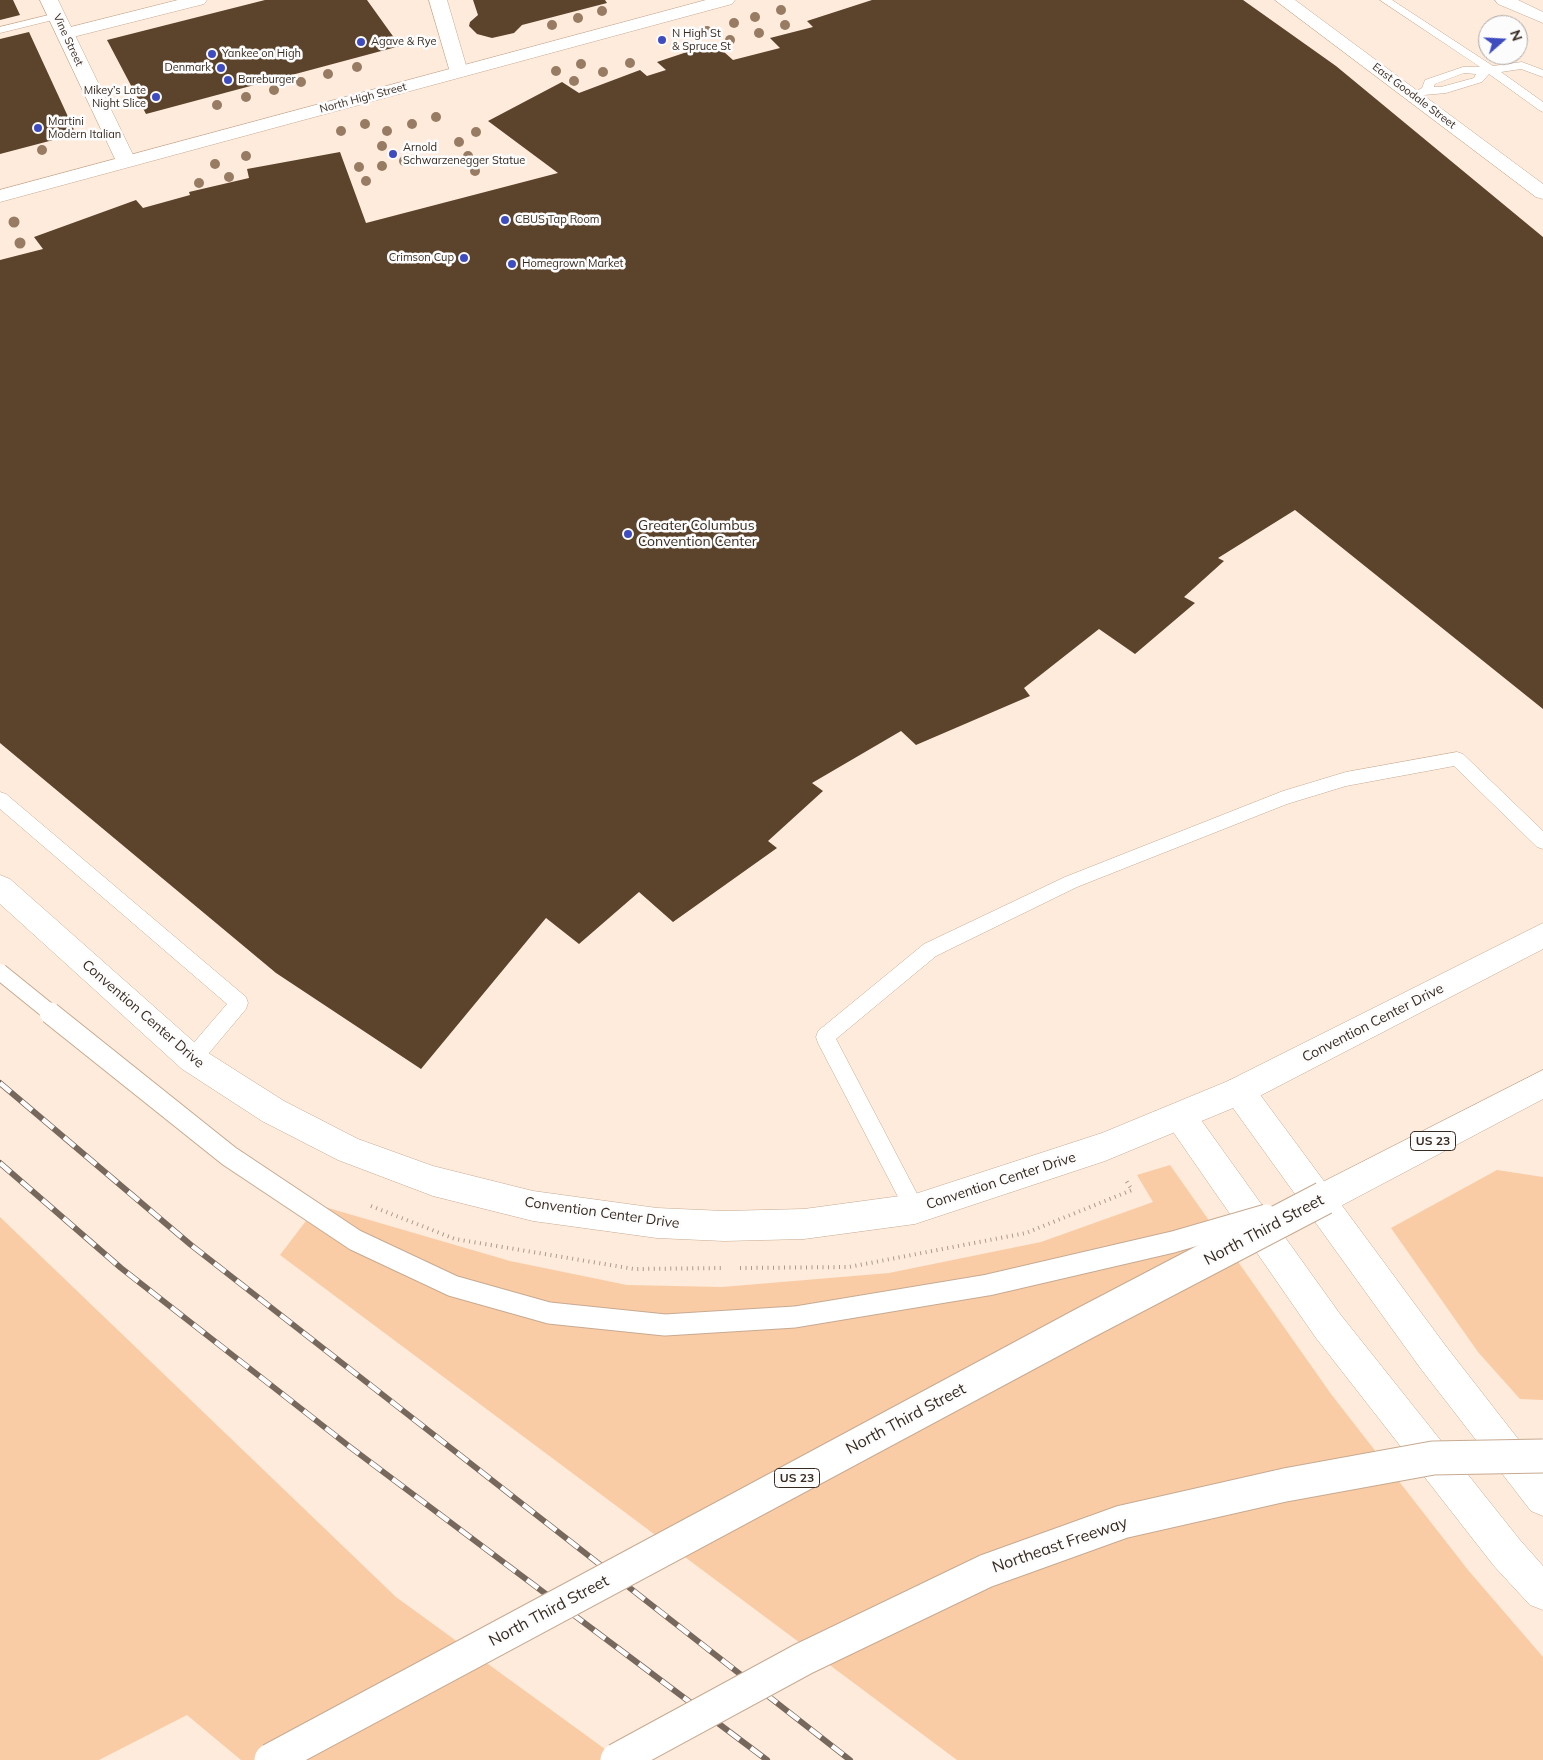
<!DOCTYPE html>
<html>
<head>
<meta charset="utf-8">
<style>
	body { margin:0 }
	#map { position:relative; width:1543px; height:1760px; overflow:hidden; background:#feebdb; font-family:Mulish,sans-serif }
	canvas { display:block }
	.north { position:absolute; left:1478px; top:15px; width:50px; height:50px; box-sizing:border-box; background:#fcfcfc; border:1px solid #ada8a4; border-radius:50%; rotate:71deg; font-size:14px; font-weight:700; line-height:20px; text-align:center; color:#372b21 }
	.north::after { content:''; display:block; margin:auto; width:18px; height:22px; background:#3e4cc0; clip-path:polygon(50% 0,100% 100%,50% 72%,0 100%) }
</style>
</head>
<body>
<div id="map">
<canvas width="1543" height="1760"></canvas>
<div class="north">N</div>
</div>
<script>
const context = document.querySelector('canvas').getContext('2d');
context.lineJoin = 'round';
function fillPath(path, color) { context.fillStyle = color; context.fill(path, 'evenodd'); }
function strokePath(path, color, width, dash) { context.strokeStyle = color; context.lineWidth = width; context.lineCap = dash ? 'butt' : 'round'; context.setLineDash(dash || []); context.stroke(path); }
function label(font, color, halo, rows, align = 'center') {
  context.font = font + ' Mulish,sans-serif'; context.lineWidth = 5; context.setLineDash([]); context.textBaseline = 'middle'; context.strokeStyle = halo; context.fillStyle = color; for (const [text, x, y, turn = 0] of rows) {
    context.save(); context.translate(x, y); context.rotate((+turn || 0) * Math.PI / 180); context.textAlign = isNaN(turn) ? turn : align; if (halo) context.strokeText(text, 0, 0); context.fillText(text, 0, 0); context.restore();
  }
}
const green = new Path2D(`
	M1170,1165L1331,1394L1468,1570L1543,1657V1760H957L280,1255L318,1205L510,1261L627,1285L722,1287L889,1273L1041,1242L1153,1202L1137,1175Z
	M1497,1170L1543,1177V1400L1520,1399L1478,1352L1391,1228Z
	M0,1217L396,1597L620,1760H241L187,1715L99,1760H0Z`);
const building = new Path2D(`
	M0,0H13L20,15L0,20Z
	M265,0H367L400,46L146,114L107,40Z
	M473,0H605L607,3L522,25L514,33L492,38L477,34L469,26L470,22L478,15Z
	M872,0H1243L1336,66L1543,237V709L1295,510L1218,558L1224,561L1184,597L1195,603L1135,654L1099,629L1024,688L1030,696L916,745L901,731L812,783L823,791L768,841L777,848L673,922L639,892L579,944L546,918L421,1069L276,973L0,743V260L43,249L34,237L136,200L143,208L190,195L189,192L249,178L247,169L340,152L366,223L558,173L488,121L562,82L579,93L640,70L647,76L666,70L657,62L714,43L733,60L780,48L770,38L813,27L807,21Z
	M29,32L76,134L0,154V39Z`);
const path = new Path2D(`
	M371,1206L455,1239L634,1269L721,1268
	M740,1268L849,1267L1026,1233L1132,1190L1125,1179`);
const lane = new Path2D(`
	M1380,0H1392L1493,66L1522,62L1543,70V77L1521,69L1501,72L1543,102V112L1539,110L1489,74L1482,82L1446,93L1413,96L1411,94L1422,88L1425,80L1463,67H1480ZM1464,73L1476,74L1474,78L1441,87H1434L1435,84Z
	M57,13L63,16L61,18L0,33V27Z
	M1457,752L1463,754L1543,831V849L1537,847L1454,766L1346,786L1287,804L1077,887L936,956L836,1039L925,1209L922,1216L915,1219L908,1216L818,1043L816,1037L818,1031L924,944L1065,877L1283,791L1346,772Z
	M0,792L6,794L246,997L248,1003L246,1009L199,1065L192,1068L185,1065L183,1059L185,1053L227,1004L0,809Z`);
const street = new Path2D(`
	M178,0H207L204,4L65,39L59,38L56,34L59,30Z
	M0,875L10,879L202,1049L284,1101L358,1139L433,1166L533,1191L657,1208L724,1211L804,1209L915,1194L1102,1133L1228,1081L1543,923V949L1250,1101L1105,1161L915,1224L804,1239L724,1241L657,1238L533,1221L433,1196L338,1160L262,1121L182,1069L0,904Z`);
const secondary = new Path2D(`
	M40,0H58L136,161L133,165L126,167L119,165L116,161Z
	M429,0H447L468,72L465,76L459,77L453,76L450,72Z
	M1275,0H1295L1543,184V199L1536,197Z`);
const primary = new Path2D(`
	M706,0H735L732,4L0,202V190Z
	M1543,1070V1099L1335,1209L1324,1213L1313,1209L1308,1198L1313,1187Z`);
const highway = new Path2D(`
	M1495,0H1518L1543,12V23L1498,4Z
	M1239,1077L1250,1081L1445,1345L1543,1471V1516L1531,1511L1421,1369L1228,1101L1224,1091L1228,1081Z
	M1180,1102L1191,1106L1340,1314L1520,1540L1543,1566V1610L1530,1605L1494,1566L1316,1338L1169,1126L1165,1116L1169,1106Z`);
const rail = new Path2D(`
	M0,1083L191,1245L850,1760
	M0,1163L121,1268L350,1447L767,1760`);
const laneBridgeFar1 = new Path2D(`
	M0,972L52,1014`);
const laneBridge = new Path2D(`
	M50,1013L229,1156L355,1240L453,1286L549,1313L665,1325L795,1317L988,1285L1173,1242L1266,1215`);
const primaryBridge = new Path2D(`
	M271,1760L1085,1323L1324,1198`);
const highwayBridge = new Path2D(`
	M617,1760L803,1659L986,1571L1122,1522L1285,1485L1433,1458L1543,1456`);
const trees = [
	[781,10,5],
	[602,11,5],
	[755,17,5],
	[578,18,5],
	[734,23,5],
	[552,25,5],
	[785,25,5],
	[707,31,5],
	[759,33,5],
	[730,40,5],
	[630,63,5],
	[581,64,5],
	[357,67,5],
	[556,71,5],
	[603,72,5],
	[328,74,5],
	[574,81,5],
	[301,82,5],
	[274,90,5],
	[246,97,5],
	[217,105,5],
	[436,117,5],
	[365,124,5],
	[412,124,5],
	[341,131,5],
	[387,131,5],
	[476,132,5],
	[459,142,5],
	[382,146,5],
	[42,150,5],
	[246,156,5],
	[468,156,5],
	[404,161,5],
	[215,164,5],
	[382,166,5],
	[359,167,5],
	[475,171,5],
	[229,177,5],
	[366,181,5],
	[199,183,5],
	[14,222,5.5],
	[20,243,5.5]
];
const markers = [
	[662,40,5,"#3e4cc0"],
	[361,42,5,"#3e4cc0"],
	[212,54,5,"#3e4cc0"],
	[221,68,5,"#3e4cc0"],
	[228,80,5,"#3e4cc0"],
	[156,97,5,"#3e4cc0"],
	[38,128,5,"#3e4cc0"],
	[393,154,5,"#3e4cc0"],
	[505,220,5,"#3e4cc0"],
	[464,258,5,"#3e4cc0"],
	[512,264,5,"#3e4cc0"],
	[628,534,5,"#3e4cc0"]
];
const farPoinames = [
	["N High St",672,34],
	["& Spruce St",672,47],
	["Agave & Rye",371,42],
	["Yankee on High",222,54],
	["Denmark",211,68,"right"],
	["Bareburger",238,80],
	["Mikey’s Late",146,91,"right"],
	["Night Slice",146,104,"right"],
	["Martini",48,122],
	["Modern Italian",48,135],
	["Arnold",403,148],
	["Schwarzenegger Statue",403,161],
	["CBUS Tap Room",515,220],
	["Crimson Cup",454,258,"right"],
	["Homegrown Market",522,264]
];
const farStreetnames = [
	["Vine Street",68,40,65],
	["East Goodale Street",1414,96,37],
	["North High Street",363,98,-15]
];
const shields = [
	[1433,1141,45],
	[797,1478,45]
];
const shieldNames = [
	["US 23",1433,1141],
	["US 23",797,1478]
];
const poiNames = [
	["Greater Columbus",638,526],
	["Convention Center",638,542]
];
const streetNames = [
	["Convention Center Drive",143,1014,41],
	["Convention Center Drive",1373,1023,-27],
	["Convention Center Drive",1001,1181,-18],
	["Convention Center Drive",602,1213,8]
];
const nearStreetnames = [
	["North Third Street",1264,1230,-28],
	["North Third Street",906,1419,-28],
	["Northeast Freeway",1060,1545,-19],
	["North Third Street",549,1611,-28]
];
fillPath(green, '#facca5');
fillPath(building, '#5c432c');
strokePath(lane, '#c7aa91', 1);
strokePath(street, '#c7aa91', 1);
strokePath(secondary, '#c7aa91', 1);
strokePath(primary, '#c7aa91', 1);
strokePath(highway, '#c7aa91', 1);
strokePath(path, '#aa9a8d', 4, [1, 4.5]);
fillPath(lane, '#fff');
fillPath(street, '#fff');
fillPath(secondary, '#fff');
fillPath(primary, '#fff');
fillPath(highway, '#fff');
strokePath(rail, '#76685c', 6);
strokePath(rail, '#fcfcfc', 4.5, [14]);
strokePath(laneBridgeFar1, '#c7aa91', 18, []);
strokePath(laneBridge, '#c7aa91', 23, []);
strokePath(primaryBridge, '#c7aa91', 35, []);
strokePath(highwayBridge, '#c7aa91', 35, []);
strokePath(laneBridgeFar1, '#fff', 16);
strokePath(laneBridge, '#fff', 21);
strokePath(primaryBridge, '#fff', 33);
strokePath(highwayBridge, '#fff', 33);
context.fillStyle = '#977c63';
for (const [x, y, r] of trees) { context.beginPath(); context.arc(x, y, r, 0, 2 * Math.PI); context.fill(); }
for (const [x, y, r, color] of markers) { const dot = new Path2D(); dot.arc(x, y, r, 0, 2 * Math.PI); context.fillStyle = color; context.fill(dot); strokePath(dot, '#fcfcfc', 2); }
label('11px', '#372b21', '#fcfcfc', farPoinames, 'left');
label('11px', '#372b21', '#fcfcfc', farStreetnames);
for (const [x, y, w] of shields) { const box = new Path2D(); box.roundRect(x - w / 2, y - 9.5, w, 19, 4); context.fillStyle = '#fcfcfc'; context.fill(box); strokePath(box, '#372b21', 1); }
label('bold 12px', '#372b21', null, shieldNames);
label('14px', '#372b21', '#fcfcfc', poiNames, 'left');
label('14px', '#372b21', '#fcfcfc', streetNames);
label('16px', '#372b21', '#fcfcfc', nearStreetnames);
</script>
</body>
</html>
